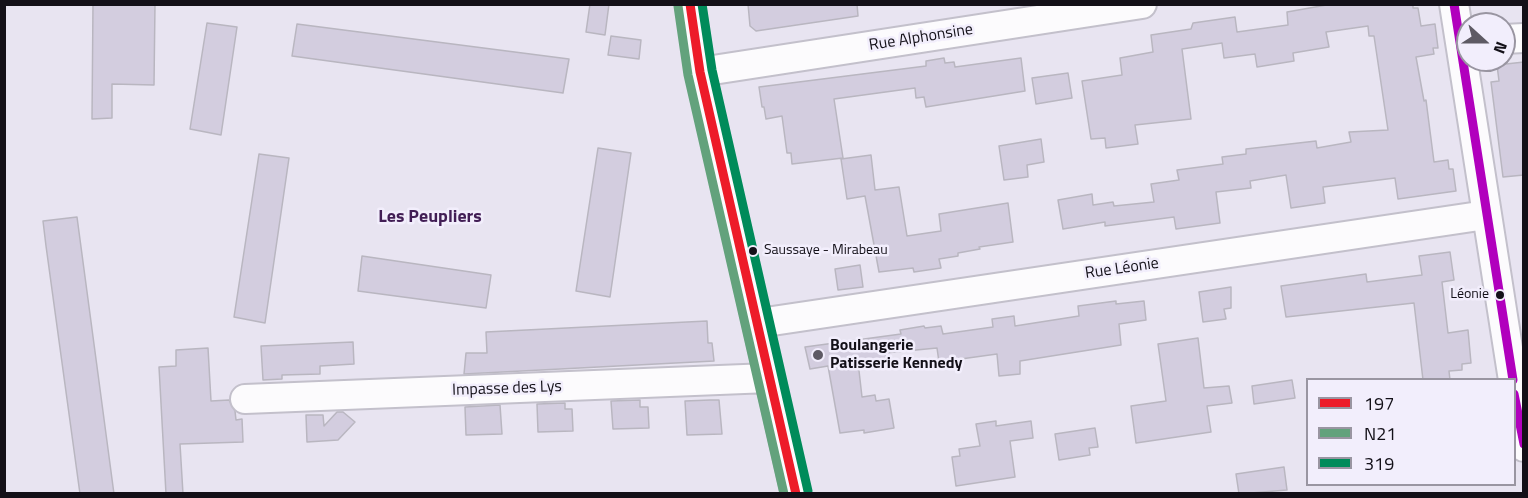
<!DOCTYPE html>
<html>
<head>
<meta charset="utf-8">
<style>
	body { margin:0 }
	#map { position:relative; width:1528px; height:498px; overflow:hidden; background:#e8e4f1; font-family:"Titillium Web",sans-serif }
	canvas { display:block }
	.frame { position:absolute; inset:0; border:6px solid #131018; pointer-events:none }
	.legend { position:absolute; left:1306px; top:378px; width:210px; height:108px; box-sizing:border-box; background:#f2eefc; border:2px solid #9995a1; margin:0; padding:8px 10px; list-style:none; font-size:18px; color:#131018 }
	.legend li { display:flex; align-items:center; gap:12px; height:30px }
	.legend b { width:30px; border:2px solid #9995a1 }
	.north { position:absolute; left:1456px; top:12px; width:60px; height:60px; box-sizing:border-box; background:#f2eefc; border:2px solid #9995a1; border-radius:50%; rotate:111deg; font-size:16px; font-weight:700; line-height:24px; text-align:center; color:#131018 }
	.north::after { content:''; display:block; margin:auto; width:21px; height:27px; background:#5e5a64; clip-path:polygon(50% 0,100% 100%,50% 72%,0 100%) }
</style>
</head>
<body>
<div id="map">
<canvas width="1528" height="498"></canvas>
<div class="frame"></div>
<ul class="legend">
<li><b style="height:8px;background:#ed1b29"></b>197</li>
<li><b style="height:8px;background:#63a27c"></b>N21</li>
<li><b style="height:8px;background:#008b5a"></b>319</li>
</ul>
<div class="north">N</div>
</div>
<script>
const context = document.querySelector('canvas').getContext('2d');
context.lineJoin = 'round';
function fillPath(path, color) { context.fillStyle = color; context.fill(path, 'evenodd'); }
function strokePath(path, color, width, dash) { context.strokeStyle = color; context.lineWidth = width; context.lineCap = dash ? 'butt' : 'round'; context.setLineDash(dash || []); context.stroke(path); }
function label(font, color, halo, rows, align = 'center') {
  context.font = font + ' "Titillium Web",sans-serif'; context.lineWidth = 5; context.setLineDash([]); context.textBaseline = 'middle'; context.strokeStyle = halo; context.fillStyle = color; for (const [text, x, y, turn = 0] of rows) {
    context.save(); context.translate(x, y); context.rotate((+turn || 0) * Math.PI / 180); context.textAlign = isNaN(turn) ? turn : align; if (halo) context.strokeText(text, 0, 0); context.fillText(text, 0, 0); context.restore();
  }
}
const building = new Path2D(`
	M93,4H155L154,85L112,84V118L92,119Z
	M590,4H609L605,35L586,32Z
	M748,4H857L858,16L756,31L750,26Z
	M1332,4H1413V8H1418L1421,26L1435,24L1438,48H1433L1434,54L1416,57L1424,101L1426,100L1434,162L1448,160L1449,169H1453L1456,191L1398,199L1395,178L1323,187L1325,203L1291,208L1286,175L1250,181L1251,188L1216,192L1220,223L1176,229L1174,217L1105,226V222L1063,229L1058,200L1092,194L1093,205L1113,202L1114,206L1154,202L1151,184L1179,180L1177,170L1223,164L1222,157L1246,154V149L1316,141L1317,148L1351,142L1349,132L1388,130L1374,36H1369L1368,26L1326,32L1329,47L1293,53L1294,61L1257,67L1255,54L1224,58L1222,43L1182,49L1191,119L1135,125L1138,144L1106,148L1105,138L1091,139L1082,81L1122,75L1120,58L1153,52L1151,35L1191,29L1193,23L1235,17L1237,32L1288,25L1287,12Z
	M207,23L237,27L221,135L190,129Z
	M297,24L569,59L563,93L292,56Z
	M611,36L641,40L639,59L608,55Z
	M944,58L945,63L954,62L955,67L1021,58L1025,91L926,107L924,97L916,98L915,88L834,99L843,158L792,164L791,153H787L782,116L766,119L764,107H762L759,87L926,66V61Z
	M1524,62V175L1503,177L1491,82L1499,81L1497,65Z
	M1068,73L1072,98L1036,104L1032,78Z
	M1041,139L1044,162L1027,165L1028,177L1004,180L999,146Z
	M598,148L631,153L610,297L576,291Z
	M259,154L289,158L265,323L234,317Z
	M871,155L875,190L899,187L907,236L941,231L939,214L1008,203L1013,242L979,247L980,249L958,253V256L939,259L941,268L914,272L913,268L879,272L865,196L847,199L841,159Z
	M77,217L98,374L114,494H80L46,246L43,221Z
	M1450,252L1454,280L1442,282L1448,333L1468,330L1471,363L1462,364V370L1449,371L1450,380H1423L1414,303L1286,317L1281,286L1366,274L1367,282L1422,275L1419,256Z
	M362,256L491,275L486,308L358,291Z
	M860,265L863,287L838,290L835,269Z
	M1231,287V308L1224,309L1226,319L1203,322L1199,292Z
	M1116,301V304L1144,301L1146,320L1119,324L1121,345L1020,361V374L999,376L997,354L939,362L937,348L885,353L886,358L858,362L862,397L875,395L876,401L889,399L894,428L864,433V430L840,433L828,366L810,369L805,347L901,334L900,330L924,326L925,328L941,326L943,334L993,327L992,319L1014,316L1015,326L1079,316L1078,306Z
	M707,321L708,343H712L714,361L464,374L466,353H487L486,332Z
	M1198,338L1204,388L1229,386L1232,403L1207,406L1211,432L1136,443L1131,406L1166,401L1158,344Z
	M353,342L354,364L320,366V374L282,375V379L263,380L261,346Z
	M208,348L211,401L229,400L235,411L236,420L242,419L243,442L180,444L183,494H166L159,367L176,366V350Z
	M1292,380L1295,398L1254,404L1252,386Z
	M640,400V407H648L649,428L613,429L611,401Z
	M710,400H719L722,434L687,435L685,401Z
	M565,403V409H572L573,431L538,432L537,404Z
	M500,405L502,434L466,435L465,407Z
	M337,412H343L355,422L338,440L307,442L306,415H323L324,426Z
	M996,421V426L1031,421L1033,438L1010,441L1015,477L956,486L952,457L960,456L959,449L980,446L976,424Z
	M1095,428L1098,447L1089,448L1090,455L1059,460L1055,434Z
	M1284,467L1287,490L1239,494L1236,474Z`);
const minor = new Path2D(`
	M690,4L700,72L796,494
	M1454,4L1513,380
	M1504,39L1524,38
	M700,72L1142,4
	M759,323L1486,215
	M1514,391L1524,447
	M245,399L769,378`);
const bus1 = new Path2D(`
	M690,4L700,72L796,494`);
const bus2 = new Path2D(`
	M678,6L688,75L784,494`);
const bus3 = new Path2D(`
	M702,4L712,70L808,491`);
const bus4 = new Path2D(`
	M1454,4L1513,380
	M1514,394L1524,444`);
const markers = [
	[753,251,5,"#131018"],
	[1500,295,5,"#131018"],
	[818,355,6,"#5e5a64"]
];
const busNames = [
	["Saussaye - Mirabeau",764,251],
	["Léonie",1489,295,"right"]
];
const streetNames = [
	["Rue Alphonsine",921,38,-9],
	["Rue Léonie",1122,269,-8],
	["Impasse des Lys",507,389,-2]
];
const poiNames = [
	["Boulangerie",830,346],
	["Patisserie Kennedy",830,364]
];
const neighbourhoodNames = [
	["Les Peupliers",430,218]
];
fillPath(building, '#d3cddf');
strokePath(building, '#b9b6c0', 1.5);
strokePath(minor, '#c3c0cb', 32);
strokePath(minor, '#fcfbfd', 28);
strokePath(bus1, '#ed1b29', 9);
strokePath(bus2, '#63a27c', 9);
strokePath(bus3, '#008b5a', 9);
strokePath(bus4, '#b100bd', 9);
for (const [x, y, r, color] of markers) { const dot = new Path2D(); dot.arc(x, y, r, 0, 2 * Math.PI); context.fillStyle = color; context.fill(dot); strokePath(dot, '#f2eefc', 2); }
label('14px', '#131018', '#f2eefc', busNames, 'left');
label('16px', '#131018', '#f2eefc', streetNames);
label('bold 16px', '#131018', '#f2eefc', poiNames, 'left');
label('bold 18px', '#421e55', '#f2eefc', neighbourhoodNames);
</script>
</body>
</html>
